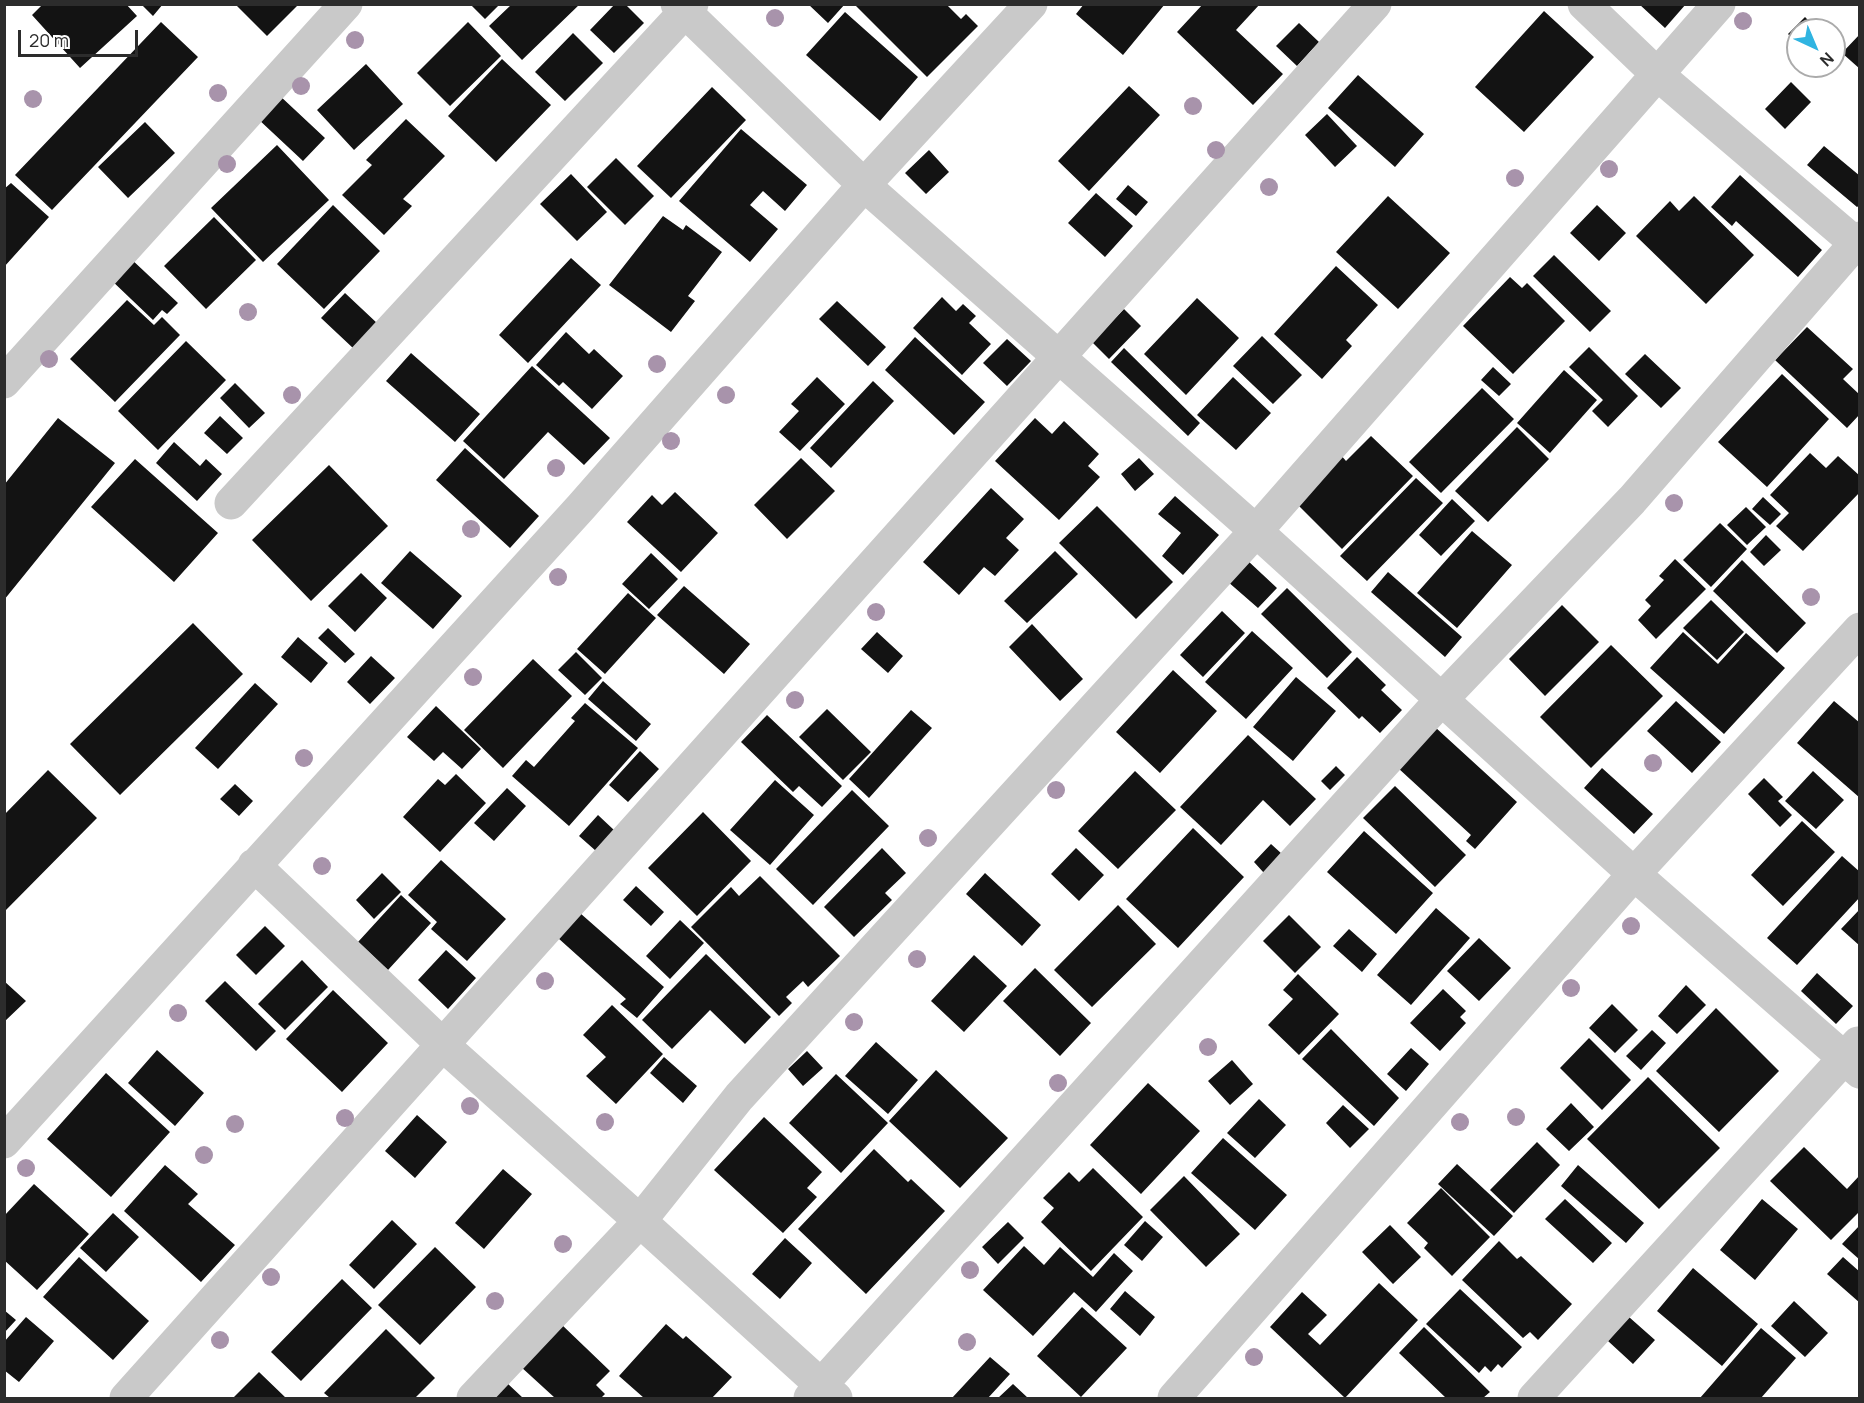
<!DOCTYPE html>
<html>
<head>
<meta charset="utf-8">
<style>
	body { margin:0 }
	#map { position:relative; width:1864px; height:1403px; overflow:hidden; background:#fff; font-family:Manrope,sans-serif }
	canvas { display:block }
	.frame { position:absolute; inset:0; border:6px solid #2c2c2c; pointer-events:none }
	.north { position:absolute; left:1786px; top:18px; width:60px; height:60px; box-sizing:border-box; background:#fff; border:2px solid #ababab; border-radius:50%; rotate:136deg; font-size:16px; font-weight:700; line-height:24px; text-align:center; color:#2c2c2c }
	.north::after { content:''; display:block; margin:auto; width:21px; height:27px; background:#30b4e1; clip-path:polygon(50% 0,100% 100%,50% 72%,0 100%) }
	.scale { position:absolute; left:18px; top:30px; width:120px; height:27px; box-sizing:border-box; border:3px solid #2c2c2c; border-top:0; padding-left:8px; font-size:18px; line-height:21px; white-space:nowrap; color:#2c2c2c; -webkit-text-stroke:4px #fff; paint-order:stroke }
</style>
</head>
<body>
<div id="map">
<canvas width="1864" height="1403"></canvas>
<div class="frame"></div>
<div class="north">N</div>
<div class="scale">20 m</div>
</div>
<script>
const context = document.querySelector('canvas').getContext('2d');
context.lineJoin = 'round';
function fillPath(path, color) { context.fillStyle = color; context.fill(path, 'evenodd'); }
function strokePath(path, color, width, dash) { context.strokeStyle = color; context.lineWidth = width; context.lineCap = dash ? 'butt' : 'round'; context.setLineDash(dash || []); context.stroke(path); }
const building = new Path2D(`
	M43,4H126L137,16L80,68L32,15Z
	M141,4H163L153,16Z
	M235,4H299L267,36Z
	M470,4H500L485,19Z
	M512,4H580L522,60L489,26Z
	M615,4H625L644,23L614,53L590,30Z
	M808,4H845L828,23Z
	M854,4H946L961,19L966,14L978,26L927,77Z
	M1084,4H1165L1123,55L1076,14Z
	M1203,4H1260L1236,30L1283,74L1253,105L1177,32Z
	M1639,4H1686L1665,28Z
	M1544,11L1594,57L1524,132L1475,87Z
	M845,12L918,77L880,121L806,55Z
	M1805,17L1818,30H1798V44L1788,34Z
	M161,22L198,57L52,210L15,175Z
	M468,22L501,56L450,106L417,73Z
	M1299,23L1319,42L1297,66L1276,46Z
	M573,33L603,63L565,101L535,72Z
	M1860,34V69L1842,53Z
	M1834,45L1841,52L1834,59Z
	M502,59L551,105L496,162L448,116Z
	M366,64L403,104L354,150L317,110Z
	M1358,75L1424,134L1395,167L1328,108Z
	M1791,82L1811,102L1785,129L1765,109Z
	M1129,86L1160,115L1089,191L1058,161Z
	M712,87L746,120L671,198L637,166Z
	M279,95L325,138L303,161L257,118Z
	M1327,114L1357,146L1335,167L1305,135Z
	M406,119L445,156L403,199L412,206L384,235L342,195L372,165L366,160Z
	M145,122L175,153L128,198L98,167Z
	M741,129L807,185L785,211L763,191L750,205L778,229L750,262L679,201Z
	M277,145L329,200L263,262L211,208Z
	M1824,146L1860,176V205L1857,207L1807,165Z
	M929,150L949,172L926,194L905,173Z
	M616,158L654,196L625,225L587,187Z
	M571,174L607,212L577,241L540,204Z
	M1740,175L1822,250L1798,277L1736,221L1732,226L1711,207Z
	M11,183L49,217L4,267V189Z
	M1128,185L1148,202L1136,216L1116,199Z
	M1096,193L1133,226L1105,257L1068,223Z
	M1388,196L1450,253L1398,309L1336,252Z
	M1694,196L1754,255L1706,304L1636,236L1670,201L1679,211Z
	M333,205L380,251L324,309L277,264Z
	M1597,205L1626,233L1599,261L1570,233Z
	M663,216L683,230L686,225L722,252L688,296L695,301L671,332L609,285Z
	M214,217L256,260L206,309L164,266Z
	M1554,255L1611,311L1590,332L1533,276Z
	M129,257L178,303L167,314L162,310L153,320L109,278Z
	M571,258L601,285L528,363L499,335Z
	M1336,266L1378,305L1346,340L1352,346L1322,379L1274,334Z
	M1510,277L1522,288L1527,283L1565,321L1513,374L1463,326Z
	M345,293L378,324L354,349L321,318Z
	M942,297L956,311L963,304L976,316L969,323L991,344L962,375L913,328Z
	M1197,298L1239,338L1186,395L1144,354Z
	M127,300L154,325L162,317L180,335L115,402L70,359Z
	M837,301L886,347L868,366L819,319Z
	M1124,309L1141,326L1109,359L1092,342Z
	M1807,327L1853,369L1843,379L1860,395V414L1847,428L1775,360Z
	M566,332L589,354L594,349L623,376L592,409L563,382L559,386L536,365Z
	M1262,336L1302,375L1273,404L1233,366Z
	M915,337L985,402L954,435L885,370Z
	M1007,339L1031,361L1007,386L983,363Z
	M186,341L226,380L158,450L118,411Z
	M1589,347L1638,396L1608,427L1592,411L1603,400L1569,367Z
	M1124,348L1200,423L1188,436L1111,362Z
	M411,353L480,414L455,442L386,381Z
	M1645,354L1681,388L1661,408L1625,374Z
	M532,366L610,438L584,465L548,432L504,479L463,441Z
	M1493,367L1511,384L1499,396L1481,380Z
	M1564,370L1597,400L1550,453L1517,423Z
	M1782,374L1829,419L1767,487L1718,442Z
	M817,377L845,404L800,451L779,432L799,411L791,404Z
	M1233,377L1271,413L1236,450L1197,415Z
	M873,381L894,401L831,468L810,448Z
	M235,383L265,413L249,428L220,398Z
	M1482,388L1514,419L1441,493L1409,462Z
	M220,416L243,438L227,454L204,433Z
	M58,418L115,463L4,600V485Z
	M1035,418L1052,434L1064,421L1099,454L1088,466L1100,477L1059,520L995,461Z
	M1517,427L1549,459L1488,522L1455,491Z
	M1371,436L1413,476L1342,549L1294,501L1340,454L1346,461Z
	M174,442L200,466L206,459L222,474L197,501L156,463Z
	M465,448L539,516L510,548L436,480Z
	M1810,453L1826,468L1838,456L1860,476V492L1803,551L1776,526L1789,513L1770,495Z
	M801,458L835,491L787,539L754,505Z
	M1139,458L1154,474L1135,491L1121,474Z
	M135,459L218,533L174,582L91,507Z
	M329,465L388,526L311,601L252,540Z
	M1416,478L1443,503L1367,581L1340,556Z
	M991,488L1024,519L1006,538L1019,550L995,576L984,567L959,595L923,562Z
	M675,492L718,533L681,572L627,522L652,495L662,505Z
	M1175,496L1219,535L1183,575L1162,556L1181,533L1158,514Z
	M1763,497L1781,514L1770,525L1752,509Z
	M1452,499L1475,521L1441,556L1419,535Z
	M1097,506L1173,582L1136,619L1059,543Z
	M1746,507L1766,527L1747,545L1727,525Z
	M1720,523L1747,549L1711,587L1683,560Z
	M1472,531L1512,565L1457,628L1417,593Z
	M1766,535L1781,550L1764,566L1750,552Z
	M410,551L462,596L433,629L381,583Z
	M1055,551L1078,574L1027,623L1004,601Z
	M651,553L678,579L649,609L622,584Z
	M1675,559L1706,589L1656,639L1638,620L1651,606L1645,600L1664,580L1659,576Z
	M1247,560L1277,588L1258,608L1227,581Z
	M1742,560L1806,623L1777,653L1713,591Z
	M1388,572L1462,637L1445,657L1371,592Z
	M361,573L387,598L355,632L328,606Z
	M684,586L750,644L724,674L657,615Z
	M1287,588L1352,652L1327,678L1261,614Z
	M628,593L656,618L605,674L577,649Z
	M1711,600L1744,632L1717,660L1683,628Z
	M1562,605L1599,642L1545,696L1509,659Z
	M1222,611L1245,633L1203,677L1180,655Z
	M193,623L243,674L120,795L70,744Z
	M1032,624L1083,679L1060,701L1009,647Z
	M328,628L355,654L345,663L318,638Z
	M1252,631L1293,668L1246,719L1205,682Z
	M877,632L903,656L888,673L861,649Z
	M1683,632L1718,664L1746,633L1785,668L1724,734L1650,668Z
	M298,637L328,663L311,683L281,657Z
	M1611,645L1663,696L1591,768L1540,717Z
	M576,652L602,678L585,695L558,670Z
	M371,656L395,678L370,704L347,682Z
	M1357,657L1386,685L1381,690L1402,710L1380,733L1362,716L1359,719L1327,688Z
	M533,659L572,696L503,768L464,730Z
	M1173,670L1217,711L1160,773L1116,732Z
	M1296,677L1336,711L1293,761L1253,727Z
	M603,681L651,724L636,741L588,699Z
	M255,683L278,704L218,769L195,748Z
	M1676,701L1721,742L1692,773L1647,731Z
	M1834,701L1860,723V798L1797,743Z
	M585,703L638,748L569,826L512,776L526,760L534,767L575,721L571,718Z
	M436,706L481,749L462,769L443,752L434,761L407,737Z
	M827,709L871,752L843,780L799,737Z
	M911,710L932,728L869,798L849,779Z
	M767,715L842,786L822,807L799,786L793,792L741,742Z
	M1435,727L1517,802L1475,849L1466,841L1471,835L1398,768Z
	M1248,735L1316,799L1290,826L1263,800L1221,845L1180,807Z
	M640,751L659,769L628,802L609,785Z
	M1336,766L1345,775L1330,790L1321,781Z
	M1602,768L1653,814L1634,834L1584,788Z
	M48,770L97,818L4,912V815Z
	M1135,771L1176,810L1118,869L1078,831Z
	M1813,771L1844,800L1816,829L1785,801Z
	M456,774L486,803L440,852L403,817L438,779L445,785Z
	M1764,778L1783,797L1778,801L1792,815L1780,827L1748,794Z
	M775,780L814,815L770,865L730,830Z
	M235,784L253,801L239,816L220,799Z
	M1395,786L1466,855L1435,887L1363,818Z
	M507,788L526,806L494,841L474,823Z
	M852,790L889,826L813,905L776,869Z
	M703,812L751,861L697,916L648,868Z
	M598,815L615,831L596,851L579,836Z
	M1802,821L1835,852L1783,906L1751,875Z
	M1193,828L1244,877L1178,948L1126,899Z
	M1364,831L1433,893L1396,934L1327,872Z
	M1271,844L1282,854L1264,873L1254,862Z
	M882,848L906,873L885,893L892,900L854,937L824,907Z
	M1076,848L1104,875L1079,901L1051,874Z
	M1842,856L1860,872V897L1797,965L1767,938Z
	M441,860L506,919L467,961L431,929L437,922L408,895Z
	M382,873L401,892L374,919L356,900Z
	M985,873L1041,925L1022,946L966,894Z
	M760,876L840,956L808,987L803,981L786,997L792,1003L779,1016L691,927L731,887L739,896Z
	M636,886L664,912L651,926L623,900Z
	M401,895L431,923L388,970L358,942Z
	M1118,905L1156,944L1092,1007L1054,970Z
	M1436,908L1470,938L1411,1005L1377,975Z
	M1860,909V946L1841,929Z
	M580,913L664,987L637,1018L620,1004L626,999L558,938Z
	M1289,915L1321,947L1295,973L1263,941Z
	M680,920L704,943L670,979L646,956Z
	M265,926L285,946L256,975L236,955Z
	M1349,929L1377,954L1362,972L1333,946Z
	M1479,938L1511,968L1479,1001L1447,971Z
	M446,950L476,978L448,1009L418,980Z
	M706,954L771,1017L745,1044L710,1010L672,1049L642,1020Z
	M974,955L1007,986L964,1032L931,1001Z
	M302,960L328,987L285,1030L258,1004Z
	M1035,968L1091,1023L1060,1056L1003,1001Z
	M1817,973L1853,1006L1836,1024L1801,991Z
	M1298,974L1339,1014L1299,1055L1268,1025L1293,999L1283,990Z
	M4,981L26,1001L4,1022Z
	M225,981L276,1031L256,1051L205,1001Z
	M1686,985L1706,1005L1677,1034L1658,1016Z
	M1443,989L1466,1011L1460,1017L1466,1023L1440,1051L1410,1023Z
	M333,990L388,1043L342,1092L286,1039Z
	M1612,1004L1638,1030L1615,1053L1589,1028Z
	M612,1005L663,1054L616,1104L586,1076L606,1057L583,1035Z
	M1716,1008L1779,1071L1719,1132L1656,1071Z
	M1331,1029L1399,1098L1374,1126L1302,1059Z
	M1652,1030L1666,1043L1641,1070L1626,1056Z
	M1589,1038L1631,1080L1602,1110L1560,1068Z
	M876,1042L918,1080L888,1114L845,1076Z
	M1411,1048L1429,1064L1406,1091L1387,1074Z
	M157,1050L204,1093L175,1126L128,1083Z
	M807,1051L823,1068L803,1086L788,1069Z
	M664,1057L697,1086L683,1103L650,1073Z
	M1232,1060L1253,1084L1230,1105L1208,1081Z
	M936,1070L1008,1138L960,1188L889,1121Z
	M106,1073L170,1132L111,1197L47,1139Z
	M836,1074L888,1123L841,1173L789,1123Z
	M1648,1077L1720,1148L1659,1209L1587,1139Z
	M1148,1083L1200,1131L1141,1194L1090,1145Z
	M1259,1099L1286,1125L1255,1158L1227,1133Z
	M1571,1103L1594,1127L1569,1151L1546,1129Z
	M1343,1105L1369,1129L1350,1148L1326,1123Z
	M417,1115L447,1142L415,1178L385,1151Z
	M764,1117L822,1172L807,1188L817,1197L783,1233L714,1170Z
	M1223,1138L1287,1195L1255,1230L1191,1173Z
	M1537,1142L1560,1165L1514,1213L1490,1190Z
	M1804,1147L1847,1189L1860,1175V1211L1831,1240L1770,1181Z
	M874,1149L908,1182L911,1179L945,1211L866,1294L798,1229Z
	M1457,1164L1513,1216L1494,1236L1438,1184Z
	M165,1165L198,1194L188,1204L235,1245L201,1282L124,1211Z
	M1578,1165L1644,1223L1626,1243L1561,1186Z
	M1093,1168L1143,1217L1091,1271L1041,1222L1054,1208L1043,1198L1069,1172L1079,1182Z
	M503,1169L532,1194L484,1249L455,1223Z
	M1184,1176L1240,1234L1206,1267L1150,1210Z
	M34,1184L89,1234L37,1290L4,1260V1216Z
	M1441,1188L1490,1237L1452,1276L1424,1248L1428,1243L1407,1223Z
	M1565,1199L1612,1243L1593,1263L1545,1219Z
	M1762,1199L1798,1229L1755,1280L1720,1250Z
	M113,1213L139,1237L106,1272L80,1248Z
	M392,1220L417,1244L374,1289L349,1265Z
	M1145,1221L1163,1237L1142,1261L1124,1245Z
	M1008,1222L1024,1238L998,1264L982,1247Z
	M1390,1225L1421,1257L1393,1284L1362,1252Z
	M1860,1225V1260L1842,1244Z
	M785,1238L812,1263L780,1299L752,1274Z
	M1499,1241L1517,1259L1521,1256L1572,1304L1538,1340L1530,1332L1523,1338L1462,1280Z
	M1024,1246L1044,1265L1060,1247L1093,1277L1114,1253L1133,1271L1096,1312L1074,1292L1033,1336L983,1290Z
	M435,1247L476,1287L420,1345L378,1305Z
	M79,1257L149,1321L113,1360L43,1297Z
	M1843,1257L1860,1272V1303L1827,1274Z
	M1693,1268L1758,1324L1722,1366L1657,1311Z
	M342,1279L372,1308L301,1381L271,1352Z
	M1379,1283L1418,1320L1345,1398L1270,1327L1302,1292L1327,1315L1308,1334L1320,1345Z
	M1460,1289L1522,1347L1502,1368L1498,1364L1491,1372L1485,1366L1479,1373L1426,1324Z
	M1125,1291L1155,1317L1140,1336L1110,1309Z
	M1794,1301L1828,1333L1805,1357L1771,1326Z
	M1082,1307L1127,1348L1081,1397L1037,1356Z
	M4,1310L16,1320L4,1333Z
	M26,1317L54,1341L19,1382L4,1370V1342Z
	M1629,1317L1655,1340L1633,1364L1608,1341Z
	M561,1324L610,1371L596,1385L605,1394L601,1398H555L520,1366Z
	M666,1324L683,1339L686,1336L732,1377L712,1398H644L619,1376Z
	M1424,1327L1490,1392L1483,1398H1446L1399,1353Z
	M1761,1328L1796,1358L1761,1398H1700Z
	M386,1329L435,1378L415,1398H330L324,1393Z
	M990,1357L1010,1374L988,1398H952Z
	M259,1372L286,1398H233Z
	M507,1383L523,1398H491Z
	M1013,1384L1028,1398H998Z`);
const minor = new Path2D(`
	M677,4L864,185L1256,531L1634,874L1860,1072
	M1584,4L1657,74L1860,247
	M4,382L346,4
	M231,503L692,4
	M254,865L444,1046L640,1221L473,1398
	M4,1142L581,507L864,185L1031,4
	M126,1398L1375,4
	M810,1398L821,1385L640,1221L739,1097L1256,531L1719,4
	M836,1398L821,1385L1442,699L1632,500L1860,238
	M1174,1398L1634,874L1860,629
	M1534,1398L1858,1043`);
const trees = [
	[775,18],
	[1743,21],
	[355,40],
	[301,86],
	[218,93],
	[33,99],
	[1193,106],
	[1216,150],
	[227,164],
	[1609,169],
	[1515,178],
	[1269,187],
	[248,312],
	[49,359],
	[657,364],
	[292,395],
	[726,395],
	[671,441],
	[556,468],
	[1674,503],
	[471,529],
	[558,577],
	[1811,597],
	[876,612],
	[473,677],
	[795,700],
	[304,758],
	[1653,763],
	[1056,790],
	[928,838],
	[322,866],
	[1631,926],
	[917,959],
	[545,981],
	[1571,988],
	[178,1013],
	[854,1022],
	[1208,1047],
	[1058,1083],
	[470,1106],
	[1516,1117],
	[345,1118],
	[605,1122],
	[1460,1122],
	[235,1124],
	[204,1155],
	[26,1168],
	[563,1244],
	[970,1270],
	[271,1277],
	[495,1301],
	[220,1340],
	[967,1342],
	[1254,1357]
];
fillPath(building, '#131313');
strokePath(minor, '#c9c9c9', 33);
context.fillStyle = '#a893ab';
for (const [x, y] of trees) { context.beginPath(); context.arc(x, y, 9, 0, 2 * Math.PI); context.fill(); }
</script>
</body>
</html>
